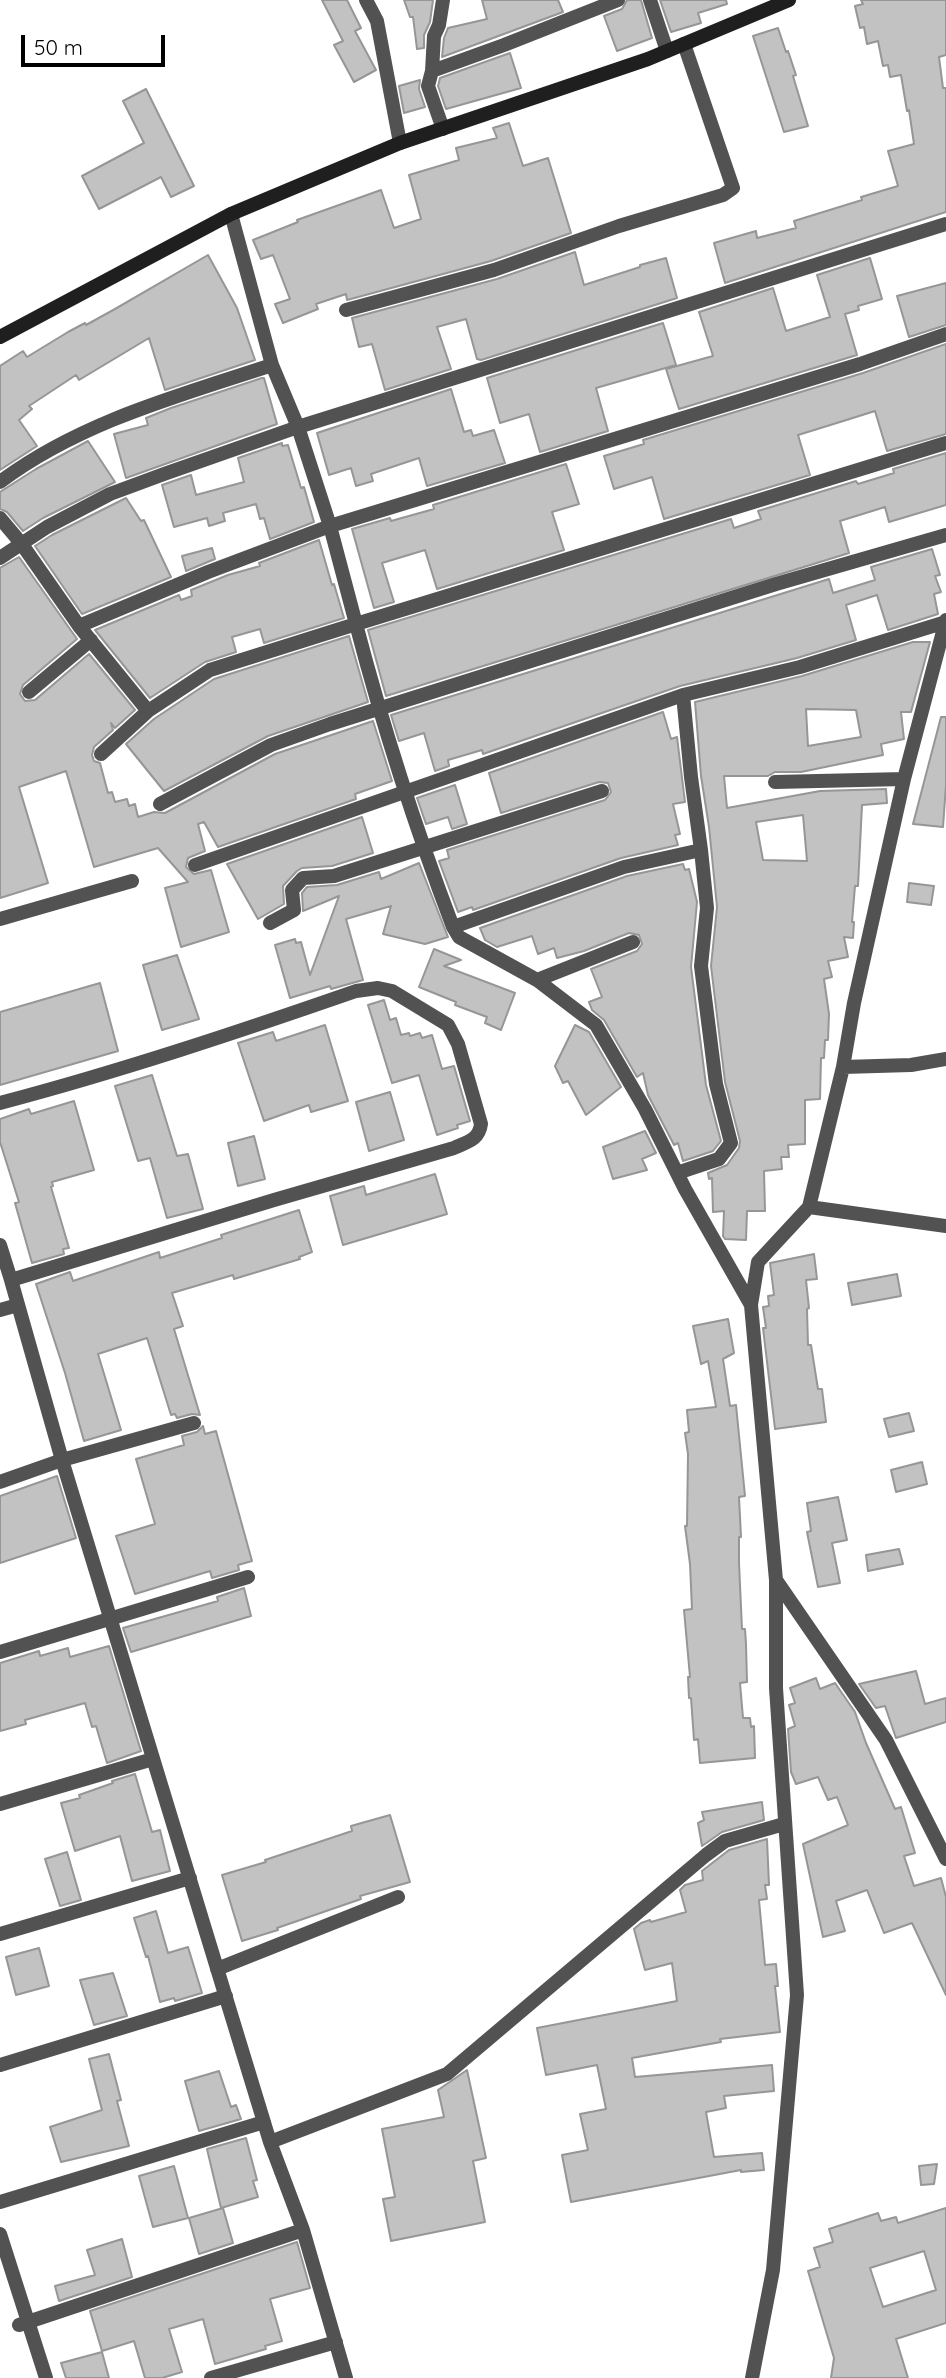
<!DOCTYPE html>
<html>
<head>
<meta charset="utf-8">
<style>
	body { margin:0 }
	#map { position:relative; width:946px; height:2378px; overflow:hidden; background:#fff; font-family:Quicksand,sans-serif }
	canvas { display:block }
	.scale { position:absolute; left:21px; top:35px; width:144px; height:32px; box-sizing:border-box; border:4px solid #000; border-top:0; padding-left:9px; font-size:21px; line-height:24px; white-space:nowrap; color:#000; -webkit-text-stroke:5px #fff; paint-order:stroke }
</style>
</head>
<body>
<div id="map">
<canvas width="946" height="2378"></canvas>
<div class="scale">50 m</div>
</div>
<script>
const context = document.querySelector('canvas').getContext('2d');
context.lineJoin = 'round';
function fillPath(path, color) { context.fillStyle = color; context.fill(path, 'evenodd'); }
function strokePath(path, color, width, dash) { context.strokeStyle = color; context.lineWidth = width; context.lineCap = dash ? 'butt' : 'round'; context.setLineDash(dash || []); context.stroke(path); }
const building = new Path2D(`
	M322,0H347L361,28L355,31L376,70L354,82L334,45L343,41Z
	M404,0H433L430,22L424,35V48L417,49L413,17H410Z
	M482,0H558L563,12L442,57L444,38L448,28L487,19Z
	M627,0H641L652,38L617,51L604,16L622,9Z
	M660,0H726L727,4L698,13L701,23L671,32Z
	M861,0H946V55L939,57L943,88H946V212L725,283L714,243L756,231L757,238L796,228L794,221L862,200L861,197L898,186L888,151L914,144L909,110L907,111L901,75L890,77L888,65L883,66L878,41L867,44L864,27L860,28L855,6L863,4Z
	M778,28L786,52L788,51L796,75L793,76L808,126L784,132L753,36Z
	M510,53L521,88L446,109L438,86L440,78Z
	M420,80L419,89L425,107L404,113L399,86Z
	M146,89L194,186L171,197L161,177L99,209L82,176L144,143L123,101Z
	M509,123L523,166L548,158L571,233L491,261L347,300L346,294L316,304L318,309L283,323L275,304L290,299L273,255L261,259L253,240L298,222L297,220L381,190L394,228L421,219L409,175L459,160L456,148L497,138L493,128Z
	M575,252L584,285L640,267V265L666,258L677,298L481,360L477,359L466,319L437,327L451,369L385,390L372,344L359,347L352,318L497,279Z
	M208,255L237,308L255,360L165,390L149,338L79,380L76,375L29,406L32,409L19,420L37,446L0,470V366L23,351L27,357L68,332L85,323L86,325L115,309Z
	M870,258L882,299L858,306L859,310L845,314L857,355L679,409L666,369L713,356L699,312L773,288L786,331L830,317L817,275Z
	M946,283V325L909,337L897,296Z
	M663,323L676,365L596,388L608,431L540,452L529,414L500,423L487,378Z
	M946,344V434L887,451L875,411L840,422L798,435L810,475L664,519L652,477L614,489L604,456L644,444L643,440L863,373Z
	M262,378H264L277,424L126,478L114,434L148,425L146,418L171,408Z
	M451,389L464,432L471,430L473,436L494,430L505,463L427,486L419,458L371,474L373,481L356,486L351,468L329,475L317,433Z
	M88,441L115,482L43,518L23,531L7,512L0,509V492L36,469Z
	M282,443V446L288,445L301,488L304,487L314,522L270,539L264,518L260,519L256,504L223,513L225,521L209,526L207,518L174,527L162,485L191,475L196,495L244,482L238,458Z
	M946,453V505L889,522L885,507L840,521L849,553L386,696L368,630L731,519L734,528L761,519L758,511L856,481L858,484L894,473L893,469Z
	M566,464L579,504L552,512L564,550L437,589L425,550L382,563L394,602L374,608L352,529L390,518L391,521L434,509L433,505Z
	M126,498L141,521L144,520L171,577L82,614L35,546L52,535Z
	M319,540L332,585L334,584L344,618L264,643L260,629L232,637L236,652L205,662L150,698L95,630L179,595L181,600L192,596L191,590L228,575L260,566L259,563Z
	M212,548L215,559L186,571L182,556Z
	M932,549L940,575L935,576L941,592L934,594L938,614L888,630L877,595L846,605L856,640L797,658L680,686L483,754L482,750L448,760L449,766L435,771L424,733L399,741L391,715L829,579L833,593L875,580L871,567Z
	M19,557L77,639L23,685L20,694L25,701L35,700L89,654L135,710L115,728L111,723L113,730L94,747L92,755L94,761L100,763L108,793L112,792L115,802L127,799L129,806L135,804L138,817L154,812L165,813L275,754L373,721L392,781L355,794L356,799L218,847L204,822L198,824L205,851L188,858L186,867L194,874L211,870L229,932L181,947L165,888L188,882L158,848L94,867L66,771L19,787L48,883L0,898V568Z
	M349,636L368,702L268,736L164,791L126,744L154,719L214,679Z
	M913,642H930L911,712H901L904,739L881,744L883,755L801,772H775L768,776H724L727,808L820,791L886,789L887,803L862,805L858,886H855L852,922H854L853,938L844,937L848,957L828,961L832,977L824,979L829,1014L828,1040H825L824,1058H821L820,1099L805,1100V1144L788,1145L789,1157H781L782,1169L764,1171L765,1211H747L746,1240L725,1239L723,1236L724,1211L713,1212L712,1178L709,1179L708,1173L727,1165L739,1148L740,1141L725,1082L711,966L717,907L709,827L701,776L695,702L802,676ZM806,709L856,710L861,737L808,746ZM803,815L807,861L763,860L756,822Z
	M663,712L671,739L677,737L685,802L673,804L680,834L675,835L678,845L621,858L473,910L472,907L458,912L439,861L449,858L447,850L605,800L611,792L608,783L599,782L501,813L489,773Z
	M941,717H946V785L943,827L913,824Z
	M455,785L467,824L452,829L448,817L426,824L417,798Z
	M362,817L373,853L332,866L302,868L297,871L283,886L284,904L258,919L227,864Z
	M419,863L448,937L425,944L383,934L391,906L346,919L363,980L331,989L330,986L290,998L275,945L295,939L296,943L301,942L310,975L339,896L303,911L302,893L307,887L337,885L379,872L381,879Z
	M683,864L685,870L689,869L697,902L691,967L706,1085L721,1141L713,1151L683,1161L678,1143L674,1145L648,1095L643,1073L637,1077L604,1020L592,1010L589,1002L602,997L591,969L637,951L642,944L639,935L629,933L584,951L557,958L554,948L538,954L532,936L497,947L485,940L480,928L627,876Z
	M909,883L934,886L931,905L907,902Z
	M434,949L461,960L444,966L515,993L501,1030L485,1023L487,1017L455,1005L456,1002L419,987Z
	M177,955L199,1019L162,1030L143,965Z
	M100,983L118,1051L0,1085V1012Z
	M384,1000L390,1020L396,1018L401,1035L409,1033L410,1036L420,1033L422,1038L432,1035L442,1069L454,1066L470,1121L457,1125L458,1128L437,1135L419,1075L392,1083L368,1005Z
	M325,1025L348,1101L311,1112L309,1105L264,1121L238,1043L273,1032L276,1041Z
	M575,1025L589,1032L621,1087L586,1115L568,1081L563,1083L555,1066Z
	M152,1075L177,1156L188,1154L203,1209L167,1218L150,1158L138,1161L115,1086Z
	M390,1092L404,1140L369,1151L356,1102Z
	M74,1101L94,1170L52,1182L53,1186L51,1187L69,1248L63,1249L64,1254L32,1263L15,1203L19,1202L0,1142V1119L29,1109L31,1114Z
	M645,1131L656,1153L642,1159L647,1170L613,1179L603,1147Z
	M254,1136L265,1179L238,1186L228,1143Z
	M435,1174L447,1214L343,1245L330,1196L364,1186L366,1195Z
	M299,1210L312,1252L299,1257L300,1259L234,1279L233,1275L172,1293L183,1326L174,1329L200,1415L192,1414L177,1418L175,1414L171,1415L147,1338L98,1354L121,1430L84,1441L65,1373L36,1284L70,1272L73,1281L159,1252L160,1258L222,1238L221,1235Z
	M814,1254L817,1279L806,1280L809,1308L807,1309L808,1345H811L818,1389H822L826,1422L775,1429L763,1328H766L763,1307L769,1306L768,1296L774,1295L770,1263Z
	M897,1274L901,1296L852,1305L848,1283Z
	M728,1319L734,1353L723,1359L730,1406L736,1405L745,1496L739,1497L741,1537H739V1563L742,1629H745L746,1644L747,1682L740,1683L743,1718H750L751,1727L754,1726L755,1758L700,1763L698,1739L694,1740L691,1698H689L688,1677H690L684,1610L692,1609L690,1564L685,1526H687L688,1454L685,1433L689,1432L687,1410L716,1407L708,1361L701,1364L693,1326Z
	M909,1413L914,1431L889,1437L884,1419Z
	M203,1426L205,1434L216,1431L252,1561L238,1565L239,1570L212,1578L210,1571L135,1594L116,1536L155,1524L136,1459L184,1445L182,1436L197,1432Z
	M922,1462L927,1484L896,1492L891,1470Z
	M57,1476L76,1538L0,1563V1496Z
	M838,1497L847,1540L832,1543L840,1583L818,1587L807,1532L811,1531L807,1503Z
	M899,1549L903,1564L868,1571L866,1555Z
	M244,1588L251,1616L131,1652L123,1628L218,1601L217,1597Z
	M109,1646L141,1751L107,1763L96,1726L92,1727L85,1703L25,1720L26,1724L0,1731V1663L39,1651L40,1656L68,1648L70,1657Z
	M916,1671L925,1704L946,1698V1722L896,1738L885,1706L876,1708L859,1684Z
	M816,1678L820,1689L835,1683L855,1712L866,1743L895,1809L901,1807L915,1853L904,1856L914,1886L941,1878L946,1897V1995L912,1923L884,1933L867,1890L836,1901L845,1931L823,1937L803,1844L848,1825L837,1797L828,1800L818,1777L796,1784L791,1772L788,1729L795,1726L789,1705L795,1703L790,1688Z
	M135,1774L152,1832L160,1830L170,1871L132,1881L120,1836L75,1851L61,1803L80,1798L79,1795L113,1783L112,1781Z
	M762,1802L764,1820L722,1832L702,1846L698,1823L704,1820L702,1812Z
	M390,1815L410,1882L360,1896L361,1899L277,1928L278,1930L242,1941L222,1875L266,1862L265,1860L352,1831L351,1826Z
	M767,1839L769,1885H765L767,1899L759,1900L765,1965L776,1964L778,1986H775L780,2032L720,2039L721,2042L632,2058L635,2077L772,2065L774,2091L724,2096L726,2108L706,2112L714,2157L762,2153L764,2170L741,2172V2170L571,2202L562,2155L588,2150L580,2114L606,2109L597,2065L546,2075L537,2028L677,2001L672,1963L645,1970L634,1929L641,1923L650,1920L651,1922L686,1912L680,1890L685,1885L703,1880L702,1871L729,1850Z
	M67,1852L81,1900L60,1906L45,1859Z
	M156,1911L168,1953L188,1947L202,1993L175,2001L174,1998L160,2002L148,1956L146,1957L134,1918Z
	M39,1948L49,1986L16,1995L6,1957Z
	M113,1973L127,2016L94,2025L80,1980Z
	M109,2054L121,2100L117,2101L129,2146L61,2162L50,2127L102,2110L89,2059Z
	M467,2070L486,2158L473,2161L485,2222L391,2241L383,2199L395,2197L382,2129L444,2117L438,2090Z
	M219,2071L231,2107L236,2105L241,2119L199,2131L185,2081Z
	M246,2138L257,2180L253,2181L258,2197L221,2208L207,2149Z
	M937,2164L934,2184L921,2185L919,2166Z
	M174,2166L188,2218L153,2227L139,2176Z
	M223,2208L233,2243L199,2254L189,2218Z
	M946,2208V2323L896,2339L908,2378H831L834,2358L808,2271L820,2267L814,2248L833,2242L829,2229L878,2213L881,2221L896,2217L898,2223ZM924,2251L936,2290L883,2307L870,2268Z
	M122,2239L132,2277L59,2301L55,2286L95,2275L87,2250Z
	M297,2242L310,2288L270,2299L282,2341L265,2346L266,2349L215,2364L203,2319L169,2329L182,2372L162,2378H145L134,2341L102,2351L90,2311Z
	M102,2352L109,2378H66L61,2363Z`);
const street = new Path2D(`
	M366,0L377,21L400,143
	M443,0L439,25L434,36L432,71L504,45L618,0
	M650,0L667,51
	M432,71L428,86L443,129
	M231,214L272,365L298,427L330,526L356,624L946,443
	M346,310L494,270L619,226L723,195L733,188L684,44
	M0,482C80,422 178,396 272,365
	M0,518L21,543L79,626L148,711L210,670L356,624C383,727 415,827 453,927L459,937L537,980L596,1025L645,1109L685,1189L751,1305
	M0,558L47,527L110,494L164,474L298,427L946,224
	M79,626L208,572L330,526L860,364L946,334
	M29,692L91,640
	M101,754L148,711
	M775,782L904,779
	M160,804L271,745L330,724L776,584L946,535
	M195,865L683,695L800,667L946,622
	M0,919L132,881
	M270,923L294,910L292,890L303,878L334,876L602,791
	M453,927L624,867L701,850L691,777L683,695
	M537,980L633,942
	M843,1067L911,1065L946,1059
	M0,1103C121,1071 238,1032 356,991L378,988L392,991L448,1025L458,1044L481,1124C479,1140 467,1142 454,1148L274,1200L11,1280L62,1460L0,1482
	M677,1173L719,1159L731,1143L716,1084L701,966L707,908L701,850
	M809,1207L946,1226
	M0,1245L11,1280
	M0,1310L18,1305
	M194,1423L62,1460L270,2142L303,2230L346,2378
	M776,1580L886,1740L946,1859
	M0,1652L248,1577
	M0,1804L153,1759
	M0,1934L190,1878
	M217,1969L398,1897
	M0,2065L226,1996
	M270,2142L447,2074L706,1855L725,1841L784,1824
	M0,2202L264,2122
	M0,2234L46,2378
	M19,2325L303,2230
	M211,2378L336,2342
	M752,2378L773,2270L797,1995L776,1688V1580L751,1305L758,1262L809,1207L843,1067L854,1003L904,779L946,620`);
const secondary = new Path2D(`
	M0,337L231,214L400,143L648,59L789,0`);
fillPath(building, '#c2c2c2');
strokePath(building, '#969696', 2);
strokePath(street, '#525252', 14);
strokePath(secondary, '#1f1f1f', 14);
</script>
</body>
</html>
